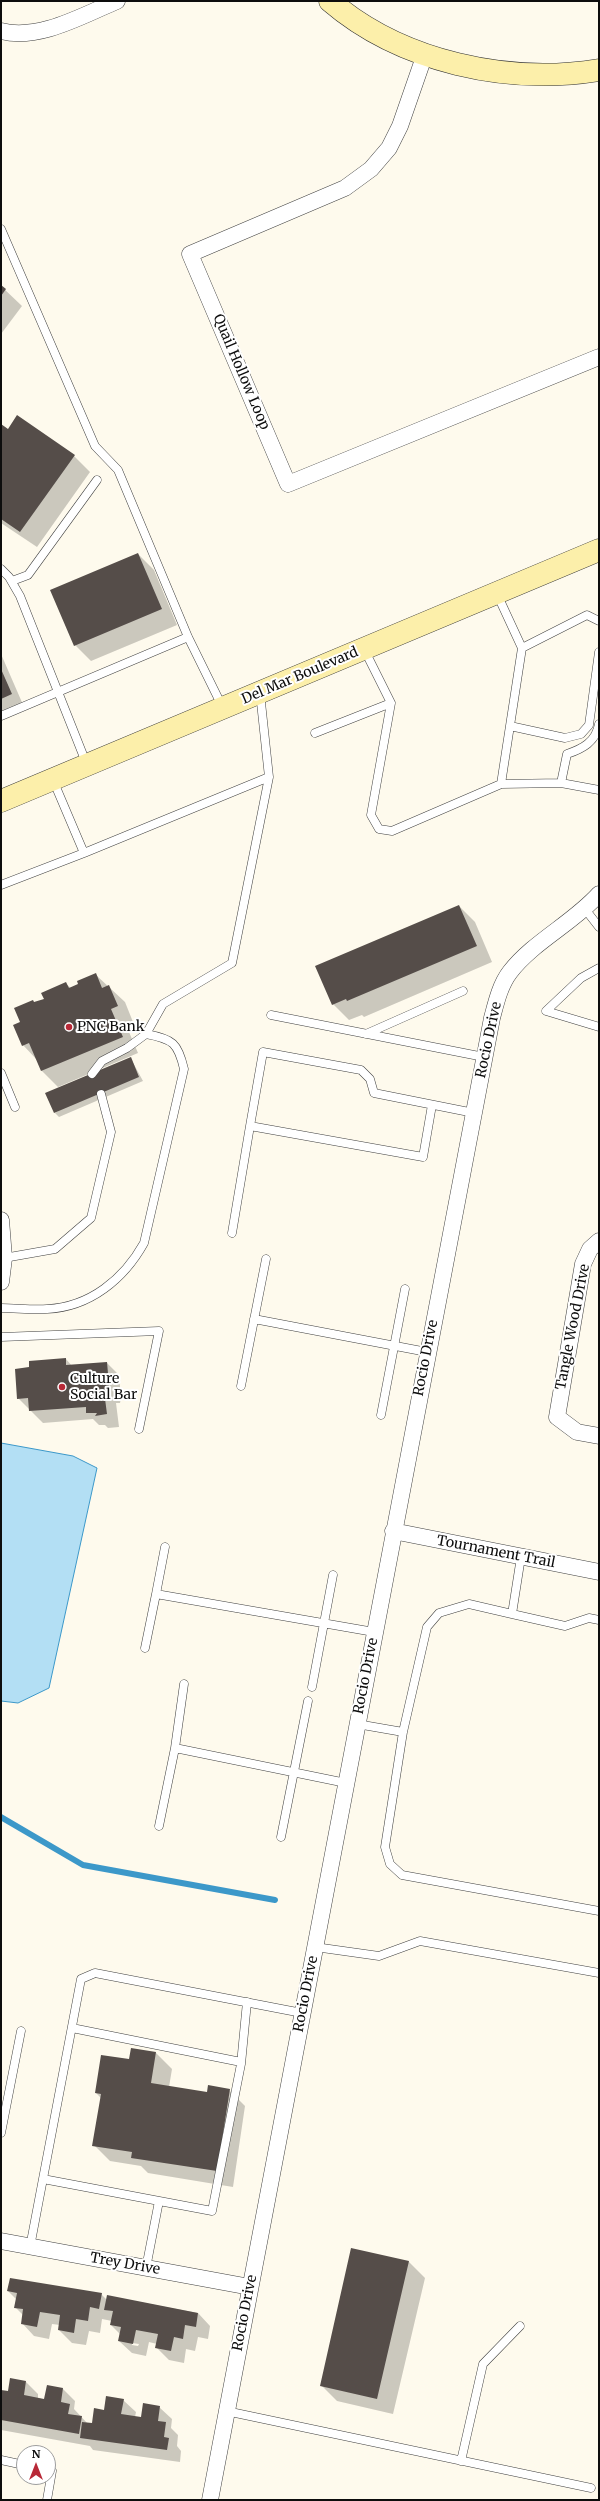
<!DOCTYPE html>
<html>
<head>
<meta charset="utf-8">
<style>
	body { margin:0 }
	#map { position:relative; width:600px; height:2501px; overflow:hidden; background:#fefaed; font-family:Merriweather,serif }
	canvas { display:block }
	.frame { position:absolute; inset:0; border:2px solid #0d0d0d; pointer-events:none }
	.north { position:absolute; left:16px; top:2445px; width:40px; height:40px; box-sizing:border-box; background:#fff; border:1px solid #9e9e9e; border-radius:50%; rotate:0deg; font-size:11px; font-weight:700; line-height:16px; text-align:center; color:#0d0d0d }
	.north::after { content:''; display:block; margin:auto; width:14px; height:18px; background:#b82937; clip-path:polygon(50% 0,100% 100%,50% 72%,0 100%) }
</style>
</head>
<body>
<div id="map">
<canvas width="600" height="2501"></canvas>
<div class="frame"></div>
<div class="north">N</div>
</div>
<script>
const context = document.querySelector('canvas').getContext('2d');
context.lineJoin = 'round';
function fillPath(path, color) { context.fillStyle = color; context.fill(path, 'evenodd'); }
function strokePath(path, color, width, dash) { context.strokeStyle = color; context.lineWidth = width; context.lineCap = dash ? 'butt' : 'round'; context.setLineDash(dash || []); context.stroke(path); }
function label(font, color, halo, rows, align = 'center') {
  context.font = font + ' Merriweather,serif'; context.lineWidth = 4; context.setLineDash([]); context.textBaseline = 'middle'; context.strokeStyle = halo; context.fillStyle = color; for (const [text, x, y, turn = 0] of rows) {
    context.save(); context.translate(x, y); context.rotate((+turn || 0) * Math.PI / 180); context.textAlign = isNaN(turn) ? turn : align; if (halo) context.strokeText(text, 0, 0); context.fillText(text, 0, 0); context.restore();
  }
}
const water = new Path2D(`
	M1,1443L73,1456L97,1468L49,1688L18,1703L1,1701Z`);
const shadow = new Path2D(`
	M1,286L22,306L1,334Z
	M17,416L74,456L90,472L37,547L1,523V425L8,430Z
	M138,554L154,570L177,625L91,661L75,645Z
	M1,654L24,707L1,717Z
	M459,906L475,922L492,962L364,1017L362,1015L349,1020L333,1004Z
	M96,975L125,1002L133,1022L126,1025L138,1053L58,1087L42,1071L37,1060L23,1045L22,1023L35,1003L45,999L66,984L71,988Z
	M131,1059L143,1081L59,1117L55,1113Z
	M66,1359L72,1366L107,1363L119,1375L121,1398L120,1403H116L119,1427L108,1428L105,1425H99L93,1419L43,1423L18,1398L31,1368Z
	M156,2053L172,2069L169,2087L208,2093L229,2090L245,2106L233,2187L148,2173L141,2166L110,2161L94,2145L101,2098L96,2093L102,2056L130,2060Z
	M352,2249L409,2262L425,2278L393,2414L337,2401L321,2385Z
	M8,2291L101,2294L107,2300V2296L198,2313L210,2326L208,2339L198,2337L195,2351L186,2349L184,2363L169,2360L156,2347L157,2344L149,2342L146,2356L132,2353L119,2341L120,2334L111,2325L112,2321L102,2319L100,2333L89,2331L86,2345L72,2343L59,2330L60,2325L52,2324L49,2339L34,2336L22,2323L23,2315L15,2307L17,2300ZM132,2343L139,2344L138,2346L132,2345Z
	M26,2382L38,2394V2398L45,2400L47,2386L63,2389L75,2401L74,2409L88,2424H93L105,2411L123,2400L136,2412L135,2417L142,2418L159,2407L172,2419L171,2428L178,2435L177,2446L181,2451L180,2462L93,2450L90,2446L1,2430V2391L8,2392Z`);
const stream = new Path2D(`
	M1,1817L83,1865L275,1900`);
const building = new Path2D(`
	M1,285L6,289L1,296Z
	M17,415L75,455L20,532L1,519V424L8,429Z
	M138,553L162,609L74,646L50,590Z
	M1,669L12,694L1,699Z
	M459,905L477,946L347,1001L346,999L332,1005L315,966Z
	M96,973L102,988L109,985L118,1006L111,1009L123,1037L41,1071L29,1043L22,1046L13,1025L20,1022L14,1008L33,1000L34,1002L44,999L41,993L66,982L69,988L78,984L77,981Z
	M131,1057L139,1077L54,1113L45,1093Z
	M66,1358V1365L107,1362L109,1385L108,1390L104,1391L107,1414L95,1416L97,1413H86V1407L29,1411L28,1398L17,1399L15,1369L29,1367V1361Z
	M131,2048L156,2052L151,2083L207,2092L208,2085L230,2089L217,2171L131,2158L132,2152L92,2146L101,2094L95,2093L101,2055L129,2059Z
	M351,2248L409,2261L377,2399L320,2386Z
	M10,2278L102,2293L99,2309L90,2307L88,2321L76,2319L74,2333L58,2330L60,2315L40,2312L37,2327L21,2324L23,2309L14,2308L17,2293L7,2291Z
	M107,2295L198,2313L196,2327L185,2325L183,2339L174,2337L171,2351L155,2348L158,2334L136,2330L133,2344L118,2341L121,2327L110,2325L113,2311L104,2310Z
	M10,2378L26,2381L24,2395L44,2399L47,2385L63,2388L61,2402L70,2404L68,2414L82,2416L79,2434L1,2420V2390L8,2391Z
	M106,2396L124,2399L121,2414L141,2417L143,2403L160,2406L158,2421L166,2422L164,2437L169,2438L167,2450L80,2438L82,2422L92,2423L94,2408L104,2410Z`);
const lane = new Path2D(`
	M1,229L95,446L118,470L188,637L223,708
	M1,569L9,577L20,596L87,765
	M12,581L28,575L97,480
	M497,594L522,648L501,784
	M522,648L587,615L599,621
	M364,649L391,703L371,815L379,829L392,831L501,784L561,783L599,790
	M1,716L188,637
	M510,726L565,738L581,734L589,725L599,652
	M315,733L391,703
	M561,783L567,754C582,749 596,742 599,724
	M84,853L269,777
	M1,885L84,853L53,780
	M585,909L599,927
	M599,968L581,978L546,1011L599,1027
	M271,1015L484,1057
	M366,1034L463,991
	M1,1073L15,1107
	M92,1074L102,1061L127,1048L146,1034L163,1004L232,963L269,777L260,693
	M432,1105L423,1157L250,1126L263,1052L361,1070L370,1079L374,1093L474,1113
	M232,1233L250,1126
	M4,1258L55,1249L91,1218L111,1132L101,1094
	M1,1308C16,1308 32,1310 47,1309C90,1307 124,1279 144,1243L184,1069C178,1043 173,1039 146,1034
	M254,1319L427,1352
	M1,1337L159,1331L139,1429
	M241,1386L266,1259
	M381,1415L405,1289
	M165,1547L156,1594L374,1632
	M512,1614L565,1626L589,1618L599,1620
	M145,1648L156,1594
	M184,1684L175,1748L346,1783
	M312,1687L333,1575
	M357,1724L403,1732L427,1627L439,1613L469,1604L512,1614L521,1557
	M403,1732L385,1847L390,1864L402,1875L599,1911
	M159,1826L175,1748
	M281,1837L308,1701
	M315,1947L379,1956L420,1941L599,1973
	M72,2028L241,2062
	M1,2133L21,2031
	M43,2179L212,2211L241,2064L247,2002
	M30,2247L81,1979L95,1973L302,2013
	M146,2268L159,2201
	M226,2411L591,2488
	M1,2460L24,2465
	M461,2461L483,2364L520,2326
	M47,2500L52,2471L48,2470`);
const street = new Path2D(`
	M1,31C39,41 83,15 117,1
	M425,54L400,126L389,148L371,169L345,188L190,254L288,484L599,357
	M1,1220L4,1258L1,1282
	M599,1241L590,1249L583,1264L557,1417L577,1432L599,1436
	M393,1531L599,1572
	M1,2241L250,2287
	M210,2500L492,1018C496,1003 500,985 510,972C533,942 573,923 599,894`);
const secondary = new Path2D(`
	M330,1C401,62 508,85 599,70
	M1,801L599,550`);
const markers = [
	[69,1027,4,"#b82937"],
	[62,1387,4,"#b82937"]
];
const streetNames = [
	["Quail Hollow Loop",241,372,67],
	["Del Mar Boulevard",300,676,-23],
	["Rocio Drive",489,1040,-78],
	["Tangle Wood Drive",573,1327,-79],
	["Rocio Drive",426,1358,-79],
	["Tournament Trail",496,1552,11],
	["Rocio Drive",366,1676,-79],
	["Rocio Drive",306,1994,-79],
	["Trey Drive",125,2264,10],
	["Rocio Drive",245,2313,-79]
];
const poiNames = [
	["PNC Bank",77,1027],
	["Culture",70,1379],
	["Social Bar",70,1395]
];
fillPath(water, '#b3dff4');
strokePath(water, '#3c98c9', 1);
fillPath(shadow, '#0003');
strokePath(stream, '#3c98c9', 6);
fillPath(building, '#554d49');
strokePath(lane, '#404040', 9);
strokePath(street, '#404040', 17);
strokePath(secondary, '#2f2f2f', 23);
strokePath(lane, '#fff', 8);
strokePath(street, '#fff', 16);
strokePath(secondary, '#fcefaa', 22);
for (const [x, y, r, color] of markers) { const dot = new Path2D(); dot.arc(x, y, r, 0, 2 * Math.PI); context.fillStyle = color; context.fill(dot); strokePath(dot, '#fff', 1.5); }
label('14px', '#0d0d0d', '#fff', streetNames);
label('14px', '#0d0d0d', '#fff', poiNames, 'left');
</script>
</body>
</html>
